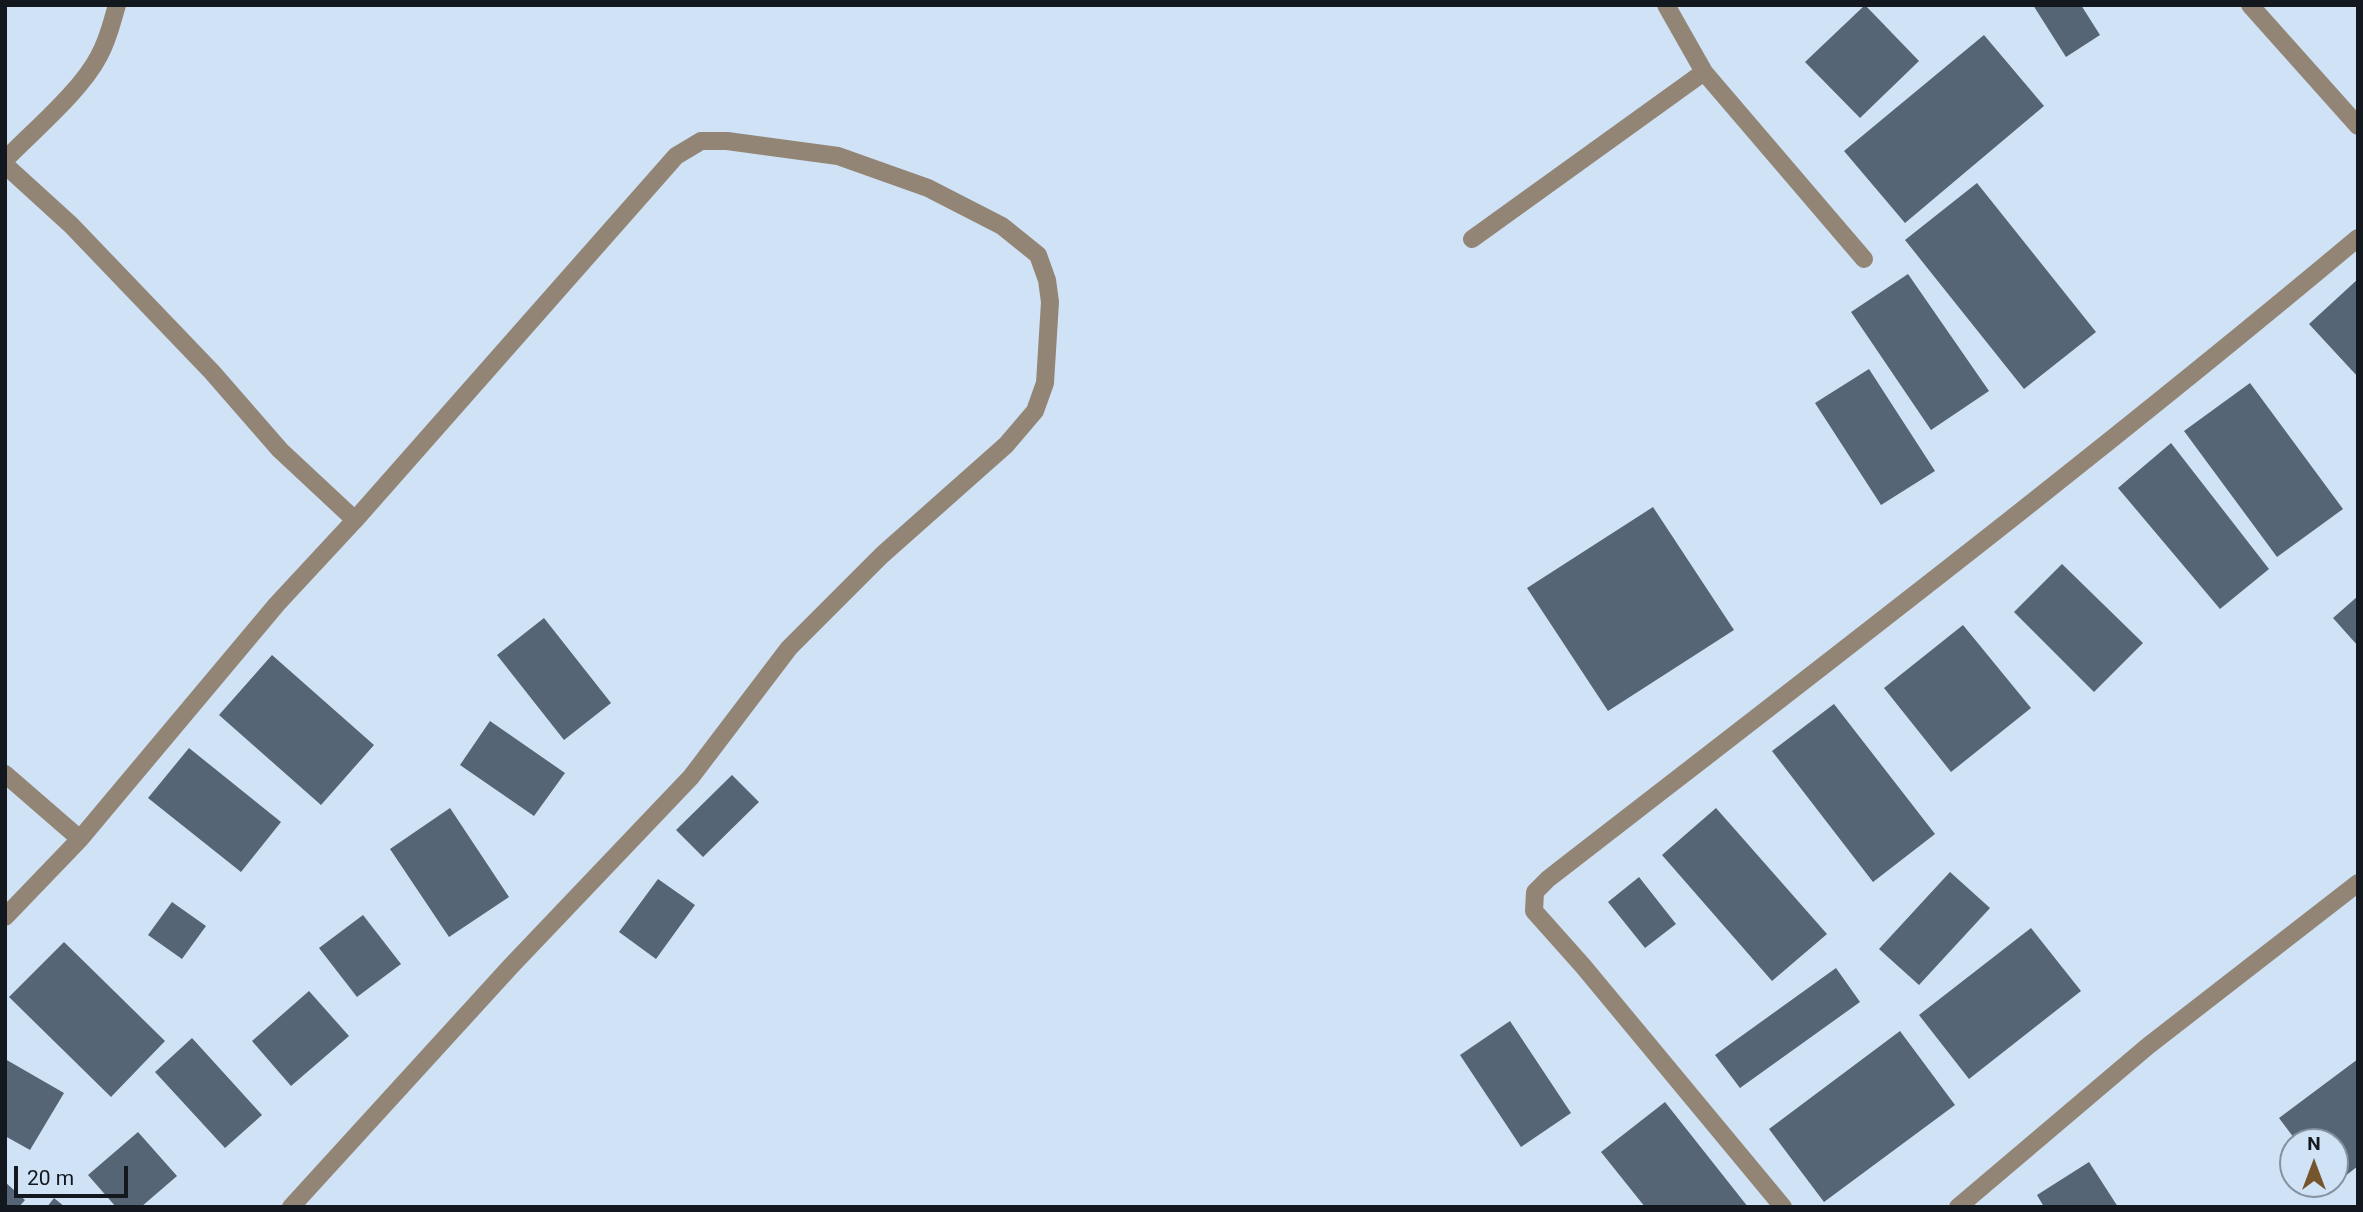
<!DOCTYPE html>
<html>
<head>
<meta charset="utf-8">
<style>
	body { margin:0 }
	#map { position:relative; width:2363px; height:1212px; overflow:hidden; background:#d0e2f5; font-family:Roboto,sans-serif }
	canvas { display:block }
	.frame { position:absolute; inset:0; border:7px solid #12181e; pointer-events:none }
	.north { position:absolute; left:2279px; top:1128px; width:70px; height:70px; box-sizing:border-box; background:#d0e2f5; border:2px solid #84919f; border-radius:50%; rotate:0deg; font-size:19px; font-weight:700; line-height:28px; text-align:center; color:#12181e }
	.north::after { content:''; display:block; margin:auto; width:24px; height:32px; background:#75552b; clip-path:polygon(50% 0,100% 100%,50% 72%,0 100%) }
	.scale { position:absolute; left:14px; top:1166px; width:114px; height:32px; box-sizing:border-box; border:4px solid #12181e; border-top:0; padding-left:9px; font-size:21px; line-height:24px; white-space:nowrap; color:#12181e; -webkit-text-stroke:5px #d0e2f5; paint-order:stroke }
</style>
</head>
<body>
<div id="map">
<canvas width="2363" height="1212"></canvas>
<div class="frame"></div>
<div class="north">N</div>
<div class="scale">20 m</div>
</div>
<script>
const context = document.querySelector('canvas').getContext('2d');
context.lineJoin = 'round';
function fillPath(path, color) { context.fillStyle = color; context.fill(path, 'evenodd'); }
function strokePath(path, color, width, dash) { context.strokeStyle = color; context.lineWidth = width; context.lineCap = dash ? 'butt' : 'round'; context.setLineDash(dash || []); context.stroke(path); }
const building = new Path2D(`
	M1865,5L1919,61L1860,118L1805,62Z
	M2033,5H2081L2100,35L2066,57Z
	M1984,35L2044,106L1905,223L1844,151Z
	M1977,183L2096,332L2024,389L1905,240Z
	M1908,274L1989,391L1931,430L1851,312Z
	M2358,279V377L2309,324Z
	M1869,369L1935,471L1881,505L1815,403Z
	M2250,383L2343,509L2277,557L2184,431Z
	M2171,443L2269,569L2220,609L2118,488Z
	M1653,507L1734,630L1608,711L1527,588Z
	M2062,564L2143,643L2094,692L2014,612Z
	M2358,596V646L2333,618Z
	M544,618L611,703L564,740L497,655Z
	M1963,625L2031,708L1951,772L1884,688Z
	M272,655L374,745L321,805L219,715Z
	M1834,704L1935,834L1873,882L1772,751Z
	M490,721L565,773L534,816L460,765Z
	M189,748L281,822L241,872L148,798Z
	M732,775L759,802L703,857L676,830Z
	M450,808L509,897L449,937L390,849Z
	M1716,808L1827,934L1772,981L1662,855Z
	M1950,872L1990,908L1919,985L1879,949Z
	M1639,877L1676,924L1645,948L1608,902Z
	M658,879L695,905L656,959L619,932Z
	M172,902L206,926L182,959L148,935Z
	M363,915L401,964L357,997L319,948Z
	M2031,928L2081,991L1969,1079L1919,1015Z
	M64,942L165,1041L111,1097L9,997Z
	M1836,968L1860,1002L1740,1088L1715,1055Z
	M309,991L349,1036L291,1086L252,1041Z
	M1510,1021L1571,1113L1521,1147L1460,1055Z
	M1900,1031L1955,1105L1824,1202L1769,1129Z
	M192,1038L262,1115L225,1148L155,1072Z
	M5,1059L64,1093L30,1150L5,1136Z
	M2358,1059V1166L2335,1184V1142H2297L2279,1118Z
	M1665,1102L1748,1207H1645L1601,1152Z
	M138,1132L177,1176L141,1207H116L88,1175Z
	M2089,1162L2118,1207H2044L2037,1195Z
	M5,1182L25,1200L19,1207H5Z
	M54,1198L65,1207H47Z`);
const street = new Path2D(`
	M2250,5L2358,126
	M1704,72L1864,259
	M5,160C33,131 81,91 99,56C108,40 112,22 117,5
	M5,165L71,225L212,372L280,450L355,520
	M1472,239L1704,72L1666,5
	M5,774L80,839
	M5,917L80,839L277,604L355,520L676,156L701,141H727L838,156L928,188L1002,226L1038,255L1047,280L1050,302L1045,383L1035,411L1006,445L882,555L789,648L691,777L511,966L291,1207
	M1783,1207L1583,966L1534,911L1535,892L1548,879C1820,668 2094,459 2358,238
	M1958,1207L2148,1046L2358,883`);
fillPath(building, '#556575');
strokePath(street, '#928575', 18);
</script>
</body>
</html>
